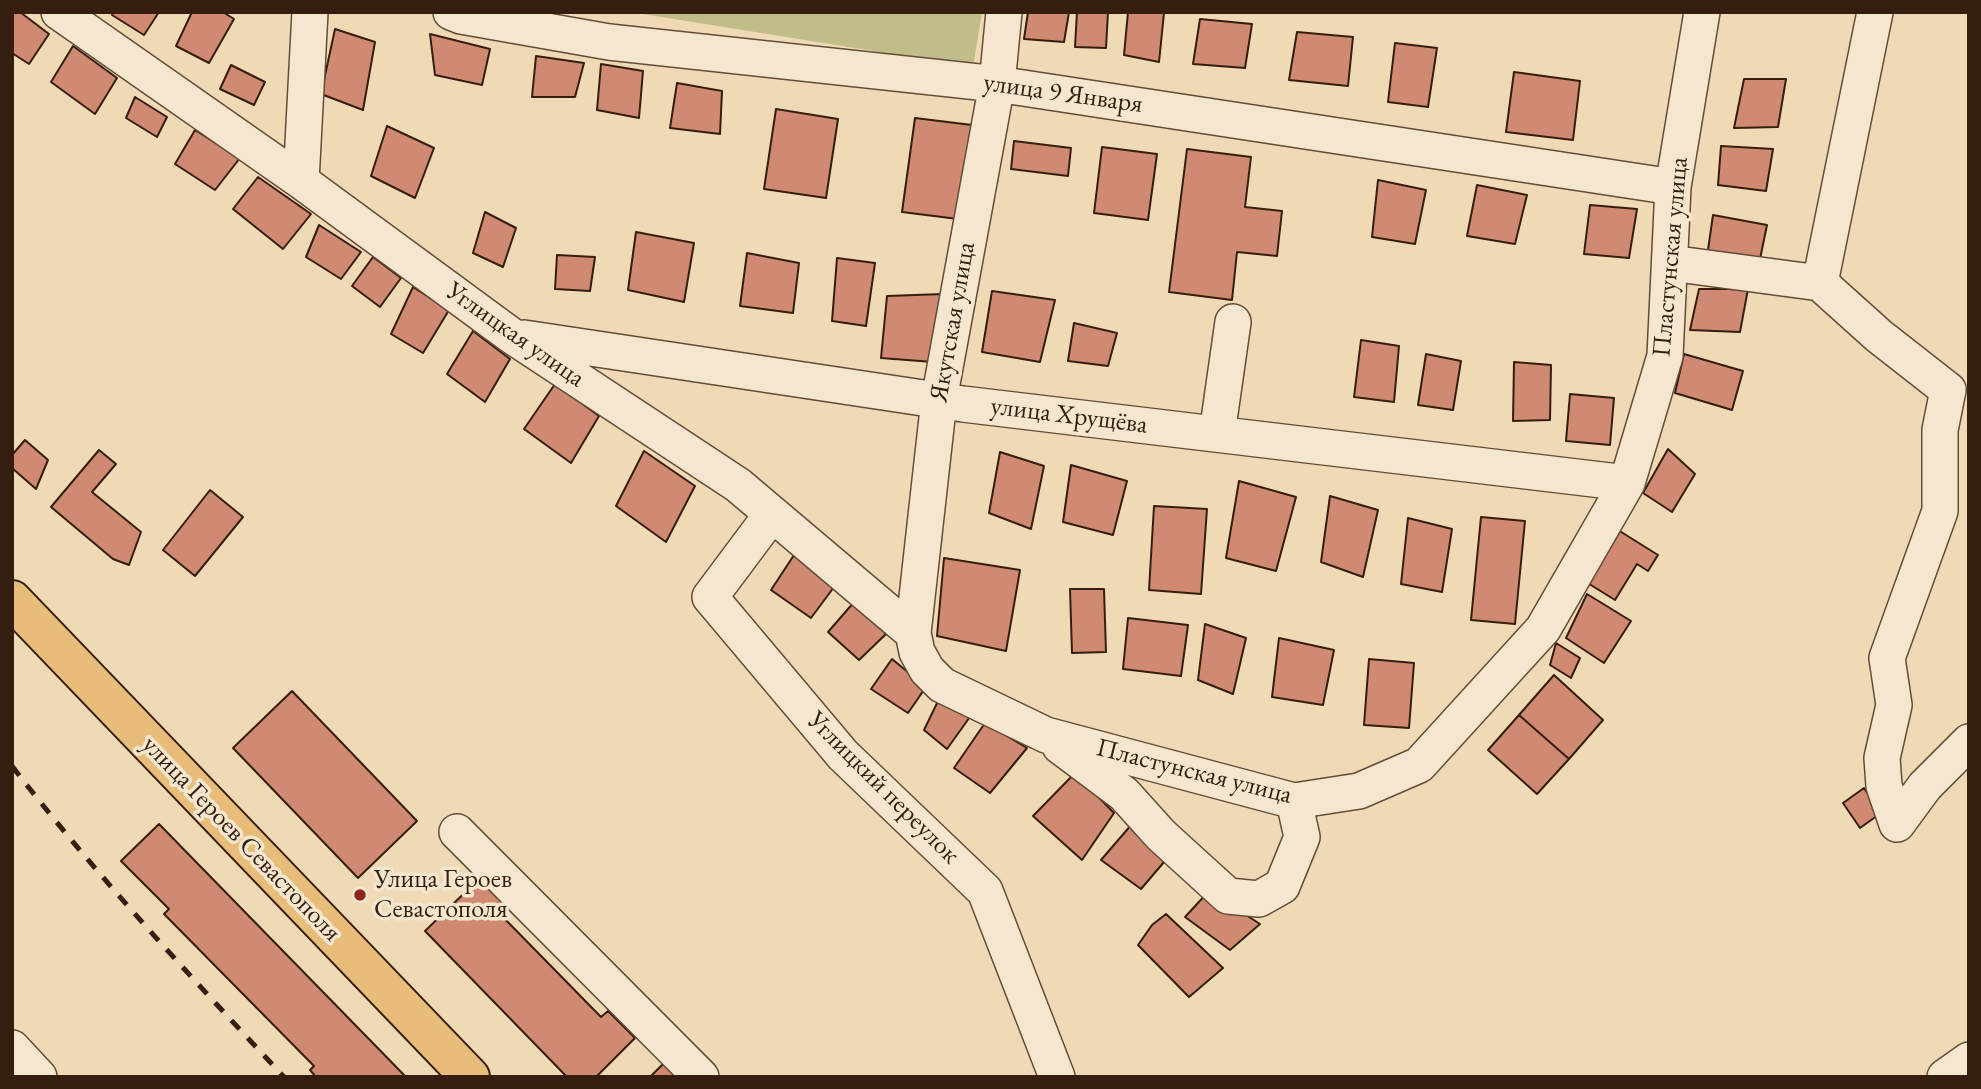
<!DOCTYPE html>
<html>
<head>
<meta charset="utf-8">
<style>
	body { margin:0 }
	#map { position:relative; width:1981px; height:1089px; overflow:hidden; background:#efdab5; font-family:"EB Garamond",serif }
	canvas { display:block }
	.frame { position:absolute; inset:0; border:14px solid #351d0f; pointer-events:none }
</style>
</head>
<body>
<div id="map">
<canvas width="1981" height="1089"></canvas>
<div class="frame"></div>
</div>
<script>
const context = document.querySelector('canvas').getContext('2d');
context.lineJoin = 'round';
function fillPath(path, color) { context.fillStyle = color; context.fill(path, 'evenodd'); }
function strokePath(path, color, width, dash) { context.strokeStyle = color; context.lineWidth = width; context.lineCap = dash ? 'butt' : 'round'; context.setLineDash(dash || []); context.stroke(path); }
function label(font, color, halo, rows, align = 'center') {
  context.font = font + ' "EB Garamond",serif'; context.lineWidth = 7; context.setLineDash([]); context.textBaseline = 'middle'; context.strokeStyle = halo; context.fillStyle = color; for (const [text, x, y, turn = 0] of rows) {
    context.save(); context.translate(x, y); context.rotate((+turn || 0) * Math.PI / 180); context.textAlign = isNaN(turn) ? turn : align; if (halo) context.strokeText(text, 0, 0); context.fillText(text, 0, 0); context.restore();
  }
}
const green = new Path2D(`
	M643,12H982L973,67L643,14Z`);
const building = new Path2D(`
	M12,12H20L49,34L29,64L12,53Z
	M113,12H159L144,35L112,15Z
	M192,12H223L234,19L209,63L176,46Z
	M1028,12H1069L1064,42L1024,39Z
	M1077,12H1108L1106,48L1075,47Z
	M1128,12L1164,13L1159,62L1124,55Z
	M1200,19L1252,24L1245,68L1193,64Z
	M335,29L375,42L363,110L321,94Z
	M1297,32L1353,37L1348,86L1289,80Z
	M430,34L490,49L482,85L435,75Z
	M1395,43L1437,48L1428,107L1388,102Z
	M73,46L117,78L95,114L51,82Z
	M536,56L584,63L575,97H532Z
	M601,64L643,71L639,118L597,110Z
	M231,65L265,82L254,105L220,89Z
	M1514,72L1580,81L1573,140L1506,132Z
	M1744,79H1786L1778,127L1734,128Z
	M677,83L722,91L720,134L670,128Z
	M135,97L167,117L157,137L126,118Z
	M776,109L838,119L826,198L764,189Z
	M915,118L972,125L958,219L902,212Z
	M387,126L434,148L415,198L371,176Z
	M195,130L240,158L215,190L175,164Z
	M1014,141L1071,148L1068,176L1011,169Z
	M1721,146L1773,149L1766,191L1718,185Z
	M1102,147L1157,154L1148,220L1094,213Z
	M1187,149L1251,157L1245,207L1282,211L1277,256L1237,252L1232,300L1169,292Z
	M258,177L311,214L283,249L233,209Z
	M1378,180L1426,190L1415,244L1372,237Z
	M1477,185L1527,195L1515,244L1467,236Z
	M1590,205L1637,209L1629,258L1584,254Z
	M485,212L516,228L503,267L473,253Z
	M1713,215L1767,225L1759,264L1707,257Z
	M319,225L361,252L341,279L306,257Z
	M636,232L694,243L684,302L628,290Z
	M747,253L799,263L793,313L740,306Z
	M557,255L595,257L590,291L555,289Z
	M373,257L401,278L380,307L352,286Z
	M837,258L875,263L866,326L832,321Z
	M413,287L449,310L423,353L391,334Z
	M1699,289H1748L1740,332L1690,330Z
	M992,291L1055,300L1040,362L982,352Z
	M943,294L933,362L881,358L887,296Z
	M1074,323L1117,333L1108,366L1068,361Z
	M473,331L510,359L485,402L447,374Z
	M1361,340L1399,346L1394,402L1354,397Z
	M1426,354L1461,361L1453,410L1418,405Z
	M1684,354L1743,371L1732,410L1675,393Z
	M1514,362L1551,365L1550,420L1513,421Z
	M555,384L599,416L571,463L524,429Z
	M1570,394L1614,398L1610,445L1566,441Z
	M25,440L48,460L36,489L12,468V455Z
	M1668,449L1695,474L1672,512L1643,493Z
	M99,450L116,464L92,492L141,532L129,565L113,559L51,507Z
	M644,451L695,486L666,542L616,506Z
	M1000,452L1044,466L1031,529L989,513Z
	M1071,465L1127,481L1113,535L1063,522Z
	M1239,481L1296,497L1276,571L1226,558Z
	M210,490L243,517L195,576L163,550Z
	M1330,496L1378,510L1363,577L1321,562Z
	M1154,506L1207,509L1201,594L1149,590Z
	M1481,517L1525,521L1515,624L1471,620Z
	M1408,518L1452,529L1442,592L1401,584Z
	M1618,530L1658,555L1648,571L1637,564L1615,600L1586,582Z
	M796,552L837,583L811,618L771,590Z
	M944,558L1020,570L1006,651L937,636Z
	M1070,589H1104L1106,652L1072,653Z
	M1587,594L1631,621L1604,663L1566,638Z
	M855,601L886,634L859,660L828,632Z
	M1128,618L1188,625L1181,676L1123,669Z
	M1205,624L1246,638L1233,694L1198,680Z
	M1279,638L1334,650L1323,705L1272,697Z
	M1556,643L1580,658L1571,678L1550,665Z
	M892,659L926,687L908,713L871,689Z
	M1369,659L1414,663L1409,728L1364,725Z
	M1554,675L1603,720L1569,759L1519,715Z
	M292,691L417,821L358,878L233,748Z
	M941,695L972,714L947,749L924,730Z
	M1519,715L1569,759L1537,794L1488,750Z
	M985,723L1027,748L990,793L954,768Z
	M1075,773L1114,813L1082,860L1033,816Z
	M1864,788L1881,813L1860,828L1843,803Z
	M159,824L406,1077H316L310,1070L314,1066L164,914L169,909L121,861Z
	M1132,824L1170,855L1141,889L1101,860Z
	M481,877L505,901L496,910L601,1017L608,1011L635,1038L596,1077H567L425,931Z
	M1209,891L1260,924L1230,950L1185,917Z
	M1166,914L1223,968L1189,997L1138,945L1152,925Z
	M665,1062L679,1077H650Z`);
const minor = new Path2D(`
	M59,12L301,181L512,336L738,485L913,633L917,652L927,670L942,685L1046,735L1294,801L1359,791L1419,765L1543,629L1627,483L1665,356L1673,187L1702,12
	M451,12L461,16L609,42L997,84L1673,187
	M301,181L310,12
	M1670,263L1820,283L1879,336L1948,390L1940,430V511L1887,658L1894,705L1882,758L1884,786L1897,824
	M1820,283L1875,12
	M524,338L963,404L1627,483
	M1217,434L1233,322
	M772,514L710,597L843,755L985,891L1057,1077
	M913,633L939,400L997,84L1004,12
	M1060,746L1124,794L1161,835L1228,896L1259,899L1282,886L1302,837L1294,801
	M1897,824L1925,786L1969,742
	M457,832L701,1077
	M12,1048L39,1077
	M1945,1077L1969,1060`);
const major = new Path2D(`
	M12,600L470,1077`);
const rail = new Path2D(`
	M12,766C96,875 190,976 284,1077`);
const markers = [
	[360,895,7,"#8f2418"]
];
const streetNames = [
	["улица 9 Января",1063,94,8],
	["Пластунская улица",1671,257,-85],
	["Якутская улица",953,322,-80],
	["Углицкая улица",515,335,35],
	["улица Хрущёва",1069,416,7],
	["Пластунская улица",1194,772,14],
	["Углицкий переулок",883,788,45],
	["улица Героев Севастополя",241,839,46]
];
const poiNames = [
	["Улица Героев",374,880],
	["Севастополя",374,910]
];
fillPath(green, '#c0bd88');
fillPath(building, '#cf8a71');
strokePath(building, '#351d0f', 2);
strokePath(minor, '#644c38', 38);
strokePath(major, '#351d0f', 42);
strokePath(minor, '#f5e7cf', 35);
strokePath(major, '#e8bd7a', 38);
strokePath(rail, '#351d0f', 5, [12, 12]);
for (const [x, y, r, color] of markers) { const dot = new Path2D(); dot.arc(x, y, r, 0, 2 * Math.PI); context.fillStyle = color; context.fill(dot); strokePath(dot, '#f5e7cf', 2.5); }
label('26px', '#351d0f', '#f5e7cf', streetNames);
label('26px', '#351d0f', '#f5e7cf', poiNames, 'left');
</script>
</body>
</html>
